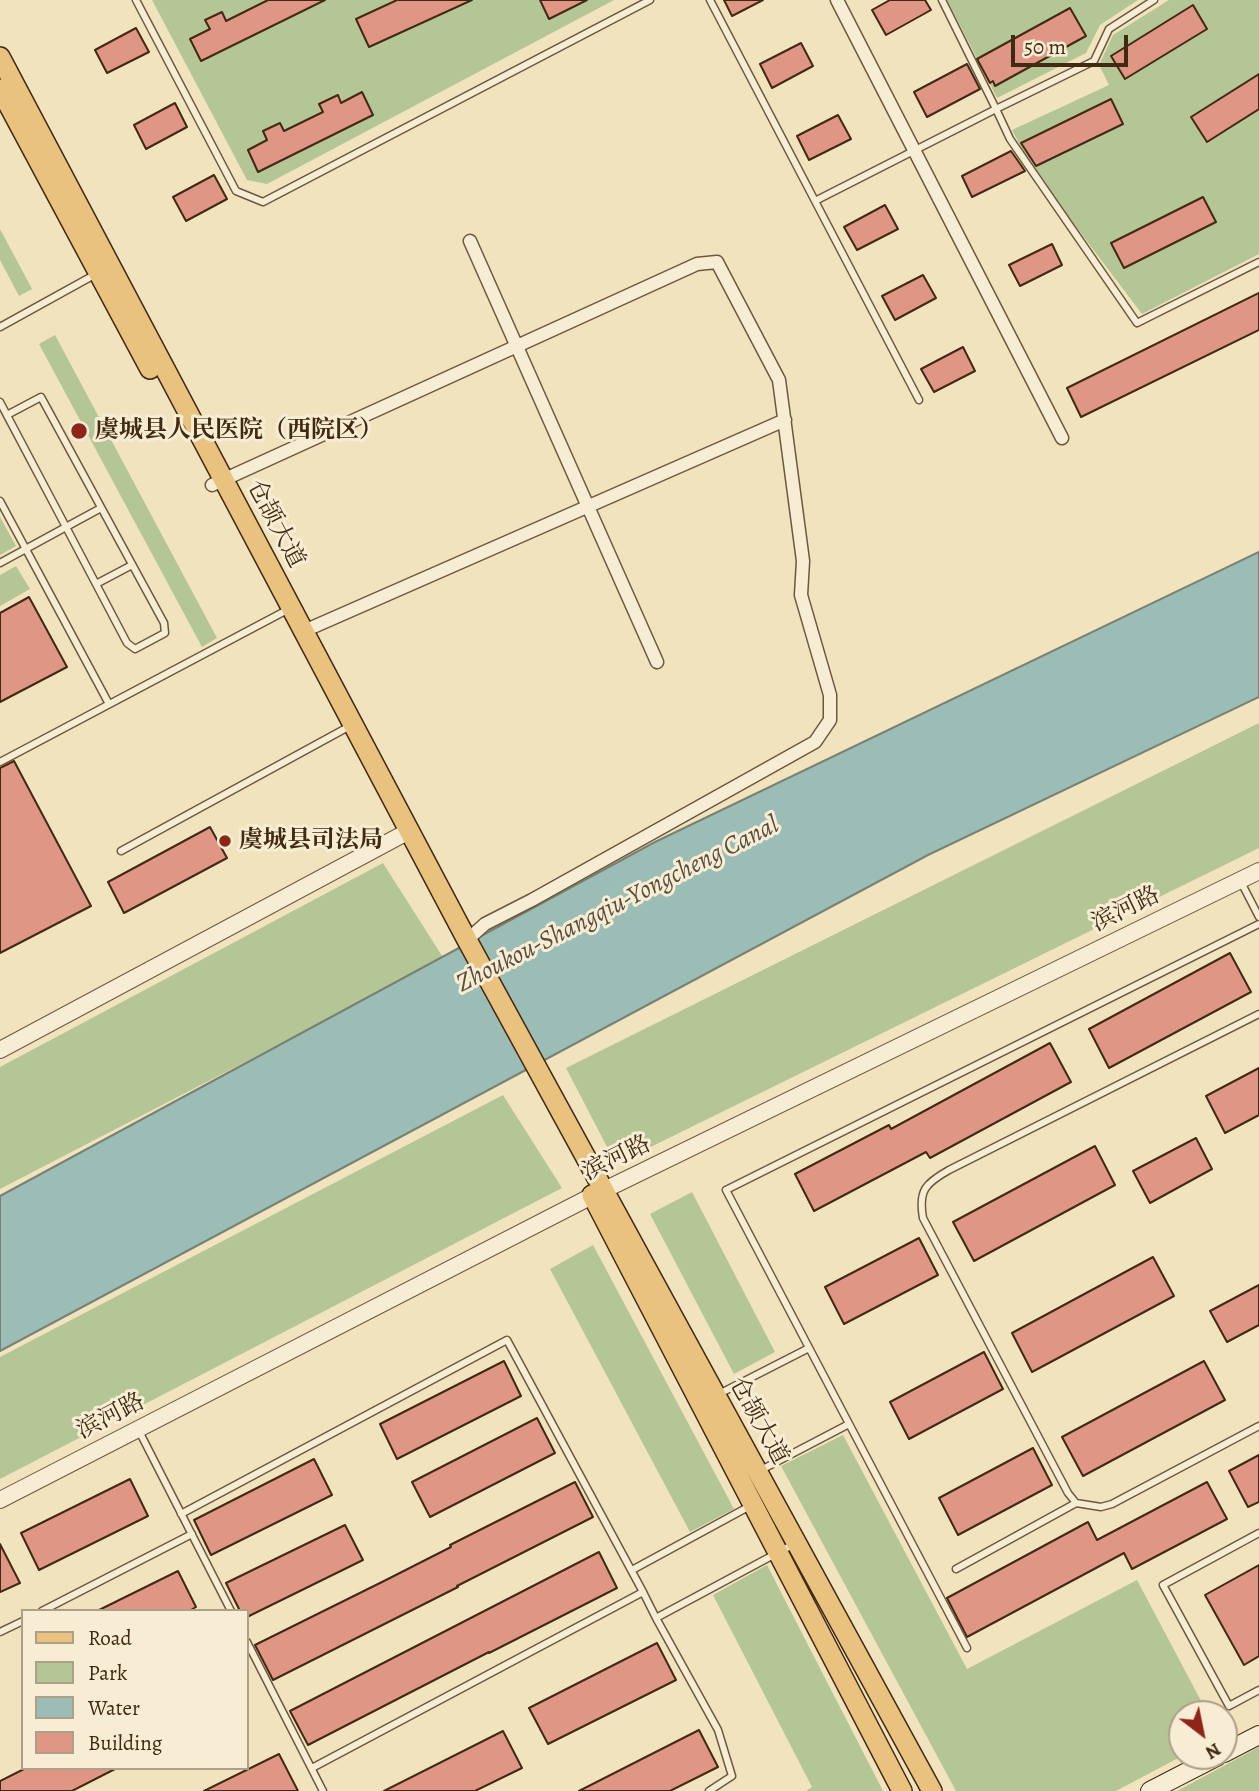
<!DOCTYPE html>
<html>
<head>
<meta charset="utf-8">
<style>
	body { margin:0 }
	#map { position:relative; width:1259px; height:1791px; overflow:hidden; background:#f2e3bf; font-family:Alegreya,serif }
	canvas { display:block }
	.legend { position:absolute; left:21px; top:1609px; width:228px; height:161px; box-sizing:border-box; background:#f7edd5; border:2px solid #ae9f87; margin:0; padding:9px 12px; list-style:none; font-size:21px; color:#412912 }
	.legend li { display:flex; align-items:center; gap:14px; height:35px }
	.legend b { width:35px; border:2px solid #ae9f87 }
	.north { position:absolute; left:1168px; top:1700px; width:70px; height:70px; box-sizing:border-box; background:#f7edd5; border:2px solid #ae9f87; border-radius:50%; rotate:148deg; font-size:19px; font-weight:700; line-height:28px; text-align:center; color:#412912 }
	.north::after { content:''; display:block; margin:auto; width:24px; height:32px; background:#8f2418; clip-path:polygon(50% 0,100% 100%,50% 72%,0 100%) }
	.scale { position:absolute; left:1011px; top:35px; width:117px; height:32px; box-sizing:border-box; border:4px solid #412912; border-top:0; padding-left:9px; font-size:21px; line-height:24px; white-space:nowrap; color:#412912; -webkit-text-stroke:5px #f7edd5; paint-order:stroke }
</style>
</head>
<body>
<div id="map">
<canvas width="1259" height="1791"></canvas>
<ul class="legend">
<li><b style="height:9px;background:#e9c280"></b>Road</li>
<li><b style="height:19px;background:#b4c596"></b>Park</li>
<li><b style="height:19px;background:#9cbdb6"></b>Water</li>
<li><b style="height:19px;background:#df9685"></b>Building</li>
</ul>
<div class="north">N</div>
<div class="scale">50 m</div>
</div>
<script>
const context = document.querySelector('canvas').getContext('2d');
context.lineJoin = 'round';
function fillPath(path, color) { context.fillStyle = color; context.fill(path, 'evenodd'); }
function strokePath(path, color, width, dash) { context.strokeStyle = color; context.lineWidth = width; context.lineCap = dash ? 'butt' : 'round'; context.setLineDash(dash || []); context.stroke(path); }
function label(font, color, halo, rows, align = 'center') {
  context.font = font + ' Alegreya,"Noto Serif SC",serif'; context.lineWidth = 6; context.setLineDash([]); context.textBaseline = 'middle'; context.strokeStyle = halo; context.fillStyle = color; for (const [text, x, y, turn = 0] of rows) {
    context.save(); context.translate(x, y); context.rotate((+turn || 0) * Math.PI / 180); context.textAlign = isNaN(turn) ? turn : align; if (halo) context.strokeText(text, 0, 0); context.fillText(text, 0, 0); context.restore();
  }
}
const green = new Path2D(`
	M152,0H614L267,184L247,180Z
	M947,0H1138L1100,25L1086,53L997,98Z
	M1169,0H1259V254L1142,314L1033,170L1012,130L1109,85L1099,65L1113,35Z
	M0,229L32,289L19,296L0,260Z
	M55,335L217,638L202,647L39,344Z
	M0,517L16,546L0,555Z
	M16,566L30,589L0,606V575Z
	M1259,723V848L616,1164L566,1068Z
	M383,863L444,959L0,1189V1067Z
	M503,1095L562,1188L0,1479V1357Z
	M692,1192L775,1352L734,1374L650,1214Z
	M593,1245L734,1509L690,1532L550,1269Z
	M843,1435L967,1669L1137,1580L1208,1714H1182V1756L1116,1791H956L781,1466Z
	M767,1565L883,1791H806L812,1787L713,1595Z
	M1259,1747V1791H1177Z`);
const water = new Path2D(`
	M1259,552V697L928,855L0,1351V1196L655,842Z`);
const building = new Path2D(`
	M268,0H325L201,61L190,39L210,29L205,20L222,12L226,21Z
	M397,0H472L369,47L356,19Z
	M540,0H587L549,19Z
	M724,0H763L732,16Z
	M890,0H925L931,10L886,35L872,10Z
	M1193,5L1207,29L1125,79L1111,56Z
	M1070,8L1086,36L995,86L993,81L990,83L977,59Z
	M136,28L149,52L107,73L95,50Z
	M801,43L813,66L772,88L760,64Z
	M967,64L980,89L927,117L914,92Z
	M1259,74V109L1207,142L1191,117Z
	M362,92L373,115L258,172L248,150L267,140L263,131L280,123L284,131L323,112L319,104L338,95L341,103Z
	M1111,99L1123,124L1036,166L1021,143Z
	M175,103L187,127L146,149L134,125Z
	M838,115L851,139L809,160L797,136Z
	M1011,151L1025,171L972,197L962,176Z
	M214,175L227,199L186,221L173,197Z
	M1203,197L1216,222L1124,268L1111,243Z
	M885,205L898,229L857,250L844,227Z
	M1052,244L1062,265L1020,286L1009,265Z
	M923,275L936,298L895,320L882,296Z
	M1259,293V330L1081,417L1067,388Z
	M963,347L975,371L934,392L921,369Z
	M29,597L67,667L0,702V613Z
	M14,761L91,906L0,953V768Z
	M210,827L227,858L124,913L108,882Z
	M1230,953L1251,992L1109,1068L1089,1029Z
	M1050,1043L1071,1082L930,1158L926,1152L814,1211L795,1174L889,1125L891,1129Z
	M1259,1068V1115L1225,1133L1206,1096Z
	M1196,1138L1212,1169L1150,1203L1133,1171Z
	M1095,1146L1115,1185L974,1261L953,1222Z
	M919,1238L938,1275L844,1324L825,1287Z
	M1153,1257L1174,1296L1032,1372L1012,1333Z
	M1259,1285V1325L1227,1342L1210,1311Z
	M984,1352L1003,1389L909,1439L890,1402Z
	M504,1361L521,1396L397,1459L380,1424Z
	M1204,1361L1225,1400L1083,1476L1062,1437Z
	M537,1418L555,1453L430,1517L412,1482Z
	M1033,1448L1052,1485L958,1535L939,1498Z
	M1259,1455V1502L1248,1507L1229,1471Z
	M314,1459L332,1495L211,1555L194,1520Z
	M130,1479L148,1516L39,1570L21,1533Z
	M575,1482L593,1517L457,1586L458,1587L273,1680L255,1645L384,1581L451,1547L450,1545Z
	M1207,1482L1227,1519L1132,1569L1124,1553L967,1637L947,1598L1088,1522L1097,1540Z
	M345,1525L363,1560L247,1617V1611H240L226,1583Z
	M0,1544L20,1583L0,1592Z
	M599,1552L617,1588L489,1653V1652L308,1745L290,1711Z
	M1259,1565V1656L1244,1665L1205,1595Z
	M178,1571L196,1607L189,1611H97Z
	M657,1643L676,1680L548,1744L529,1708Z
	M699,1730L718,1767L670,1791H579Z
	M503,1731L522,1768L475,1791H384Z
	M279,1754L298,1791H204Z
	M26,1768H117L72,1791H0V1781Z`);
const service = new Path2D(`
	M136,0L236,191L263,202L650,0
	M710,0L919,400
	M942,0L996,109L1094,61L1109,29L1154,0
	M815,201L996,109L1010,139L1137,323L1259,262
	M0,327L96,274
	M0,402L66,527L0,563
	M7,415L41,397L164,623L165,633L135,649L127,643L66,527L101,508
	M0,501L109,704
	M96,584L132,565
	M0,762L289,609
	M121,851L350,726
	M1241,882L1259,917
	M1259,1014L949,1170C926,1183 918,1190 923,1218L1068,1493L1076,1503L1101,1507L1112,1504L1259,1426
	M717,1395L809,1348
	M139,1431L231,1611
	M761,1470L849,1424
	M181,1514L507,1340L643,1592
	M1259,1533L1163,1585L1229,1706L1259,1690
	M956,1569L1076,1503
	M632,1570L750,1506
	M42,1611L192,1534
	M656,1618L718,1730L732,1776L709,1791
	M0,1632L23,1621
	M247,1642L323,1791
	M967,1648L726,1190L1259,924
	M312,1768L643,1592L656,1618L794,1544`);
const minor = new Path2D(`
	M837,0L1062,438
	M470,241L657,662
	M212,485L697,264L717,262L779,380L803,561L801,595L830,695V720L815,742L532,900L485,924L467,940
	M304,631L785,420`);
const tertiary = new Path2D(`
	M0,1050L409,831
	M0,1500L592,1196L1259,871`);
const secondary = new Path2D(`
	M1224,1753L1259,1735
	M1150,1791L1218,1756`);
const primary = new Path2D(`
	M0,57L467,940L932,1791
	M0,89L150,369
	M592,1195L902,1791`);
const markers = [
	[79,431,9,"#8f2418"],
	[225,841,7,"#8f2418"]
];
const poiNames = [
	["虞城县人民医院（西院区）",95,431],
	["虞城县司法局",239,841]
];
const streetNames = [
	["仓颉大道",275,524,62],
	["滨河路",1126,910,-26],
	["滨河路",617,1159,-26],
	["滨河路",111,1417,-27],
	["仓颉大道",758,1421,61]
];
const waterNames = [
	["Zhoukou-Shangqiu-Yongcheng Canal",618,905,-27]
];
fillPath(green, '#b4c596');
fillPath(water, '#9cbdb6');
strokePath(water, '#788274', 2);
fillPath(building, '#df9685');
strokePath(building, '#412912', 2);
strokePath(service, '#6d583d', 9);
strokePath(minor, '#6d583d', 15);
strokePath(tertiary, '#6d583d', 18);
strokePath(secondary, '#412912', 20);
strokePath(primary, '#412912', 22);
strokePath(service, '#f7edd5', 6);
strokePath(minor, '#f7edd5', 12);
strokePath(tertiary, '#f7edd5', 16);
strokePath(secondary, '#f7edd5', 18);
strokePath(primary, '#e9c280', 19);
for (const [x, y, r, color] of markers) { const dot = new Path2D(); dot.arc(x, y, r, 0, 2 * Math.PI); context.fillStyle = color; context.fill(dot); strokePath(dot, '#f7edd5', 2.5); }
label('bold 24px', '#412912', '#f7edd5', poiNames, 'left');
label('24px', '#412912', '#f7edd5', streetNames);
label('italic 26px', '#584e3b', '#f7edd5', waterNames);
</script>
</body>
</html>
